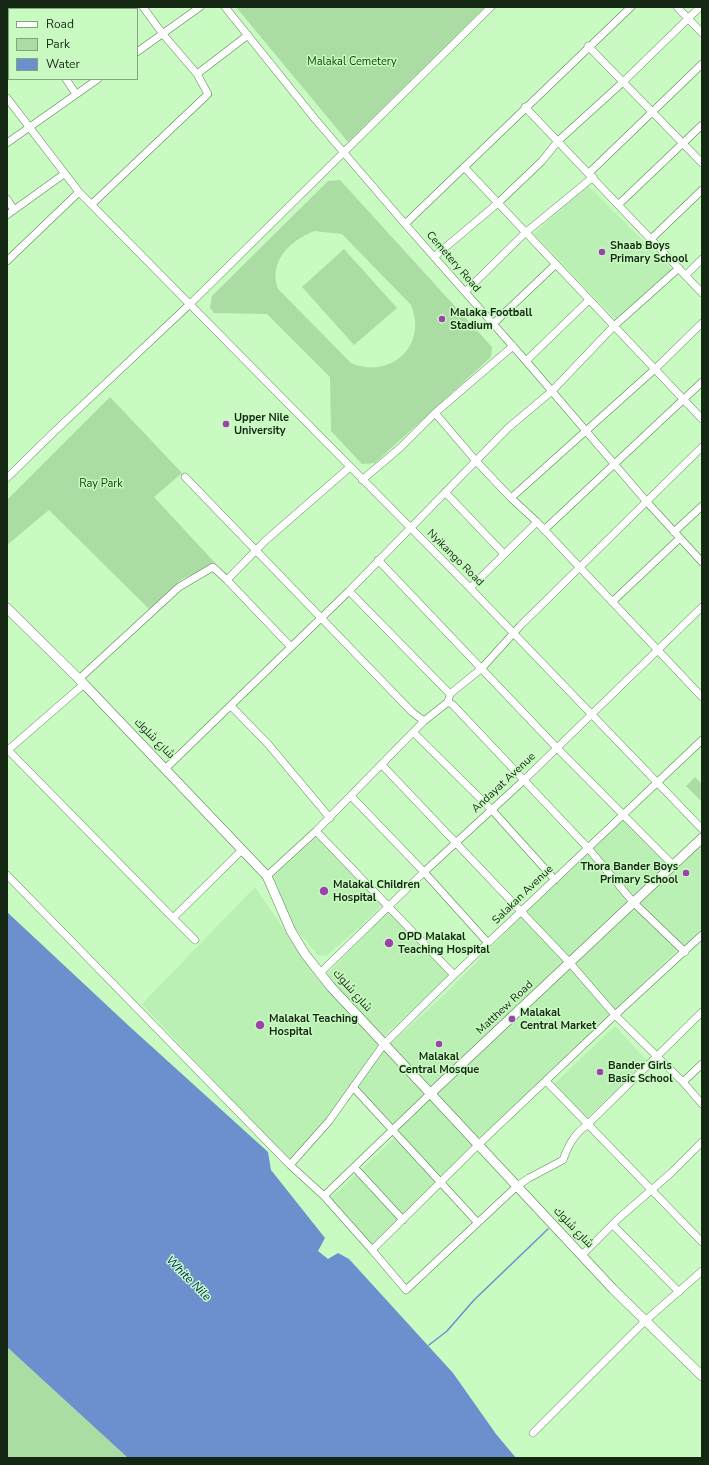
<!DOCTYPE html>
<html>
<head>
<meta charset="utf-8">
<style>
	body { margin:0 }
	#map { position:relative; width:709px; height:1465px; overflow:hidden; background:#c9fac2; font-family:"Nunito Sans",sans-serif }
	canvas { display:block }
	.frame { position:absolute; inset:0; border:8px solid #142712; pointer-events:none }
	.legend { position:absolute; left:8px; top:8px; width:130px; height:72px; box-sizing:border-box; background:#c9fac2; border:1px solid #81a67c; margin:0; padding:5px 7px; list-style:none; font-size:12px; color:#142712 }
	.legend li { display:flex; align-items:center; gap:8px; height:20px }
	.legend b { width:20px; border:1px solid #81a67c }
</style>
</head>
<body>
<div id="map">
<canvas width="709" height="1465"></canvas>
<div class="frame"></div>
<ul class="legend">
<li><b style="height:5px;background:#fff"></b>Road</li>
<li><b style="height:11px;background:#abdca4"></b>Park</li>
<li><b style="height:11px;background:#6c8fcd"></b>Water</li>
</ul>
</div>
<script>
const context = document.querySelector('canvas').getContext('2d');
context.lineJoin = 'round';
function fillPath(path, color) { context.fillStyle = color; context.fill(path, 'evenodd'); }
function strokePath(path, color, width, dash) { context.strokeStyle = color; context.lineWidth = width; context.lineCap = dash ? 'butt' : 'round'; context.setLineDash(dash || []); context.stroke(path); }
function label(font, color, halo, rows, align = 'center') {
  context.font = font + ' "Nunito Sans",Cairo,sans-serif'; context.lineWidth = 3; context.setLineDash([]); context.textBaseline = 'middle'; context.strokeStyle = halo; context.fillStyle = color; for (const [text, x, y, turn = 0] of rows) {
    context.save(); context.translate(x, y); context.rotate((+turn || 0) * Math.PI / 180); context.textAlign = isNaN(turn) ? turn : align; if (halo) context.strokeText(text, 0, 0); context.fillText(text, 0, 0); context.restore();
  }
}
const built = new Path2D(`
	M587,185L672,269L616,320L534,234Z
	M623,820L669,863L634,900L678,949L372,1246L330,1199L397,1136L356,1089L388,1043L390,1044L444,995L532,906Z
	M317,836L383,904L361,926L326,956L318,955L293,926L273,877Z
	M702,843V931L685,948L639,903Z
	M255,887L317,978L378,1045L327,1119L290,1162L142,1004Z
	M389,911L451,974L383,1037L326,975Z
	M615,1026L647,1061L586,1119L554,1084Z`);
const green = new Path2D(`
	M236,7H485L348,142Z
	M340,180L492,347L491,357L375,463L362,464L331,431L330,377L267,314L214,313L210,308L212,296L328,181ZM314,231L342,234L411,305C428,345 391,380 351,363L278,289C268,261 290,241 314,231Z
	M344,249L397,308L354,345L302,287Z
	M110,397L182,473L154,497L216,564L182,579L149,609L49,510L7,545V500Z
	M695,777L702,784V802L686,786Z
	M7,1347L128,1458H7Z`);
const water = new Path2D(`
	M7,912L129,1026L268,1152L271,1170L325,1238L318,1251L328,1259L338,1253L349,1259L453,1373L496,1434L516,1458H128L7,1347Z`);
const stream = new Path2D(`
	M429,1345L447,1331L474,1300L548,1229`);
const minor = new Path2D(`
	M14,7L15,9
	M77,7L78,9
	M143,7L162,33L197,74
	M225,7L315,119L405,224L526,361L646,501L702,562
	M677,7L702,33
	M63,9L66,7
	M588,46L702,163
	M7,50L9,49
	M137,52L200,7
	M66,79L76,94
	M7,98L79,192L470,588L702,829
	M525,107L702,293
	M7,143L98,79
	M464,167L702,419
	M589,173L702,64
	M7,199L14,210
	M92,204L208,94L197,74L248,35
	M619,204L702,125
	M7,215L64,174
	M405,224L631,7
	M651,239L702,190
	M434,257L498,203L542,161L558,141L622,83L700,7
	M7,261L79,192
	M686,275L702,259
	M465,292L525,233L593,177
	M493,324L556,264
	M526,361L589,300
	M435,413L476,461L511,498L537,522L702,697
	M185,477L412,712L424,721
	M7,478L55,431L191,303L491,7
	M362,480L400,448L435,413L513,346
	M445,492L504,554
	M511,498L655,369L702,323
	M544,530L702,382
	M674,532L702,506
	M378,560L557,748L673,865
	M227,580L291,647
	M470,588L537,522
	M349,591L450,694
	M612,602L680,538
	M79,679L179,587L213,567L227,580L265,541L350,467
	M84,684L8,750L173,918
	M448,702L453,705L588,848L633,902L685,952
	M231,706L268,744L330,818
	M414,733L492,810L555,880
	M382,765L570,963L615,1015L683,1082L702,1104
	M166,768L349,591L508,428L552,391L614,326L679,268
	M351,796L424,872L488,943
	M316,831L454,975
	M7,875L290,1165L324,1196L372,1250L478,1145L615,1015L702,935
	M267,876L316,831L424,721L448,702L450,694L482,668L520,626L702,447
	M195,940L173,918L241,851
	M320,973L424,872L523,781L702,607
	M546,1081L702,1242
	M683,1082L702,1064
	M353,1087L477,1222
	M290,1165L329,1121L384,1044L454,975L702,740
	M355,1168L403,1220
	M324,1196L431,1093
	M613,1225L679,1292
	M372,1250L406,1290L517,1186L529,1178L563,1160C568,1146 574,1134 587,1125L702,1012
	M582,1255L619,1218L671,1173L702,1142
	M533,1433L645,1321L702,1271`);
const tertiary = new Path2D(`
	M7,608L84,684L267,876L291,931L305,954L331,987L613,1289L702,1376
	M431,1093L702,838`);
const markers = [
	[602,252,4,"#9d42ad"],
	[442,319,4,"#9d42ad"],
	[226,424,4,"#9d42ad"],
	[686,873,4,"#9d42ad"],
	[324,891,5,"#9d42ad"],
	[389,943,5,"#9d42ad"],
	[512,1019,4,"#9d42ad"],
	[260,1025,5,"#9d42ad"],
	[439,1044,4,"#9d42ad"],
	[600,1072,4,"#9d42ad"]
];
const parkNames = [
	["Malakal Cemetery",352,62],
	["Ray Park",101,484]
];
const poiNames = [
	["Shaab Boys",610,246],
	["Primary School",610,259],
	["Malaka Football",450,313],
	["Stadium",450,326],
	["Upper Nile",234,418],
	["University",234,431],
	["Thora Bander Boys",678,867,"right"],
	["Primary School",678,880,"right"],
	["Malakal Children",333,885],
	["Hospital",333,898],
	["OPD Malakal",398,937],
	["Teaching Hospital",398,950],
	["Malakal",520,1013],
	["Central Market",520,1026],
	["Malakal Teaching",269,1019],
	["Hospital",269,1032],
	["Malakal",439,1057,"center"],
	["Central Mosque",439,1070,"center"],
	["Bander Girls",608,1066],
	["Basic School",608,1079]
];
const streetNames = [
	["Cemetery Road",453,262,49],
	["Nyikango Road",455,558,45],
	["شارع شلوك",154,739,45],
	["Andayat Avenue",504,783,-43],
	["Salakan Avenue",523,895,-44],
	["شارع شلوك",352,991,48],
	["Matthew Road",505,1008,-43],
	["شارع شلوك",573,1228,46]
];
const waterNames = [
	["White Nile",188,1279,45]
];
fillPath(built, '#baf0b3');
fillPath(green, '#abdca4');
fillPath(water, '#6c8fcd');
strokePath(stream, '#6c8fcd', 1.5);
strokePath(minor, '#598553', 8);
strokePath(tertiary, '#598553', 10);
strokePath(minor, '#fff', 7);
strokePath(tertiary, '#fff', 9);
for (const [x, y, r, color] of markers) { const dot = new Path2D(); dot.arc(x, y, r, 0, 2 * Math.PI); context.fillStyle = color; context.fill(dot); strokePath(dot, '#c9fac2', 1.5); }
label('11px', '#0f4608', '#c9fac2', parkNames);
label('bold 11px', '#142712', '#c9fac2', poiNames, 'left');
label('11px', '#142712', '#c9fac2', streetNames);
label('italic 12px', '#00236c', '#c9fac2', waterNames);
</script>
</body>
</html>
